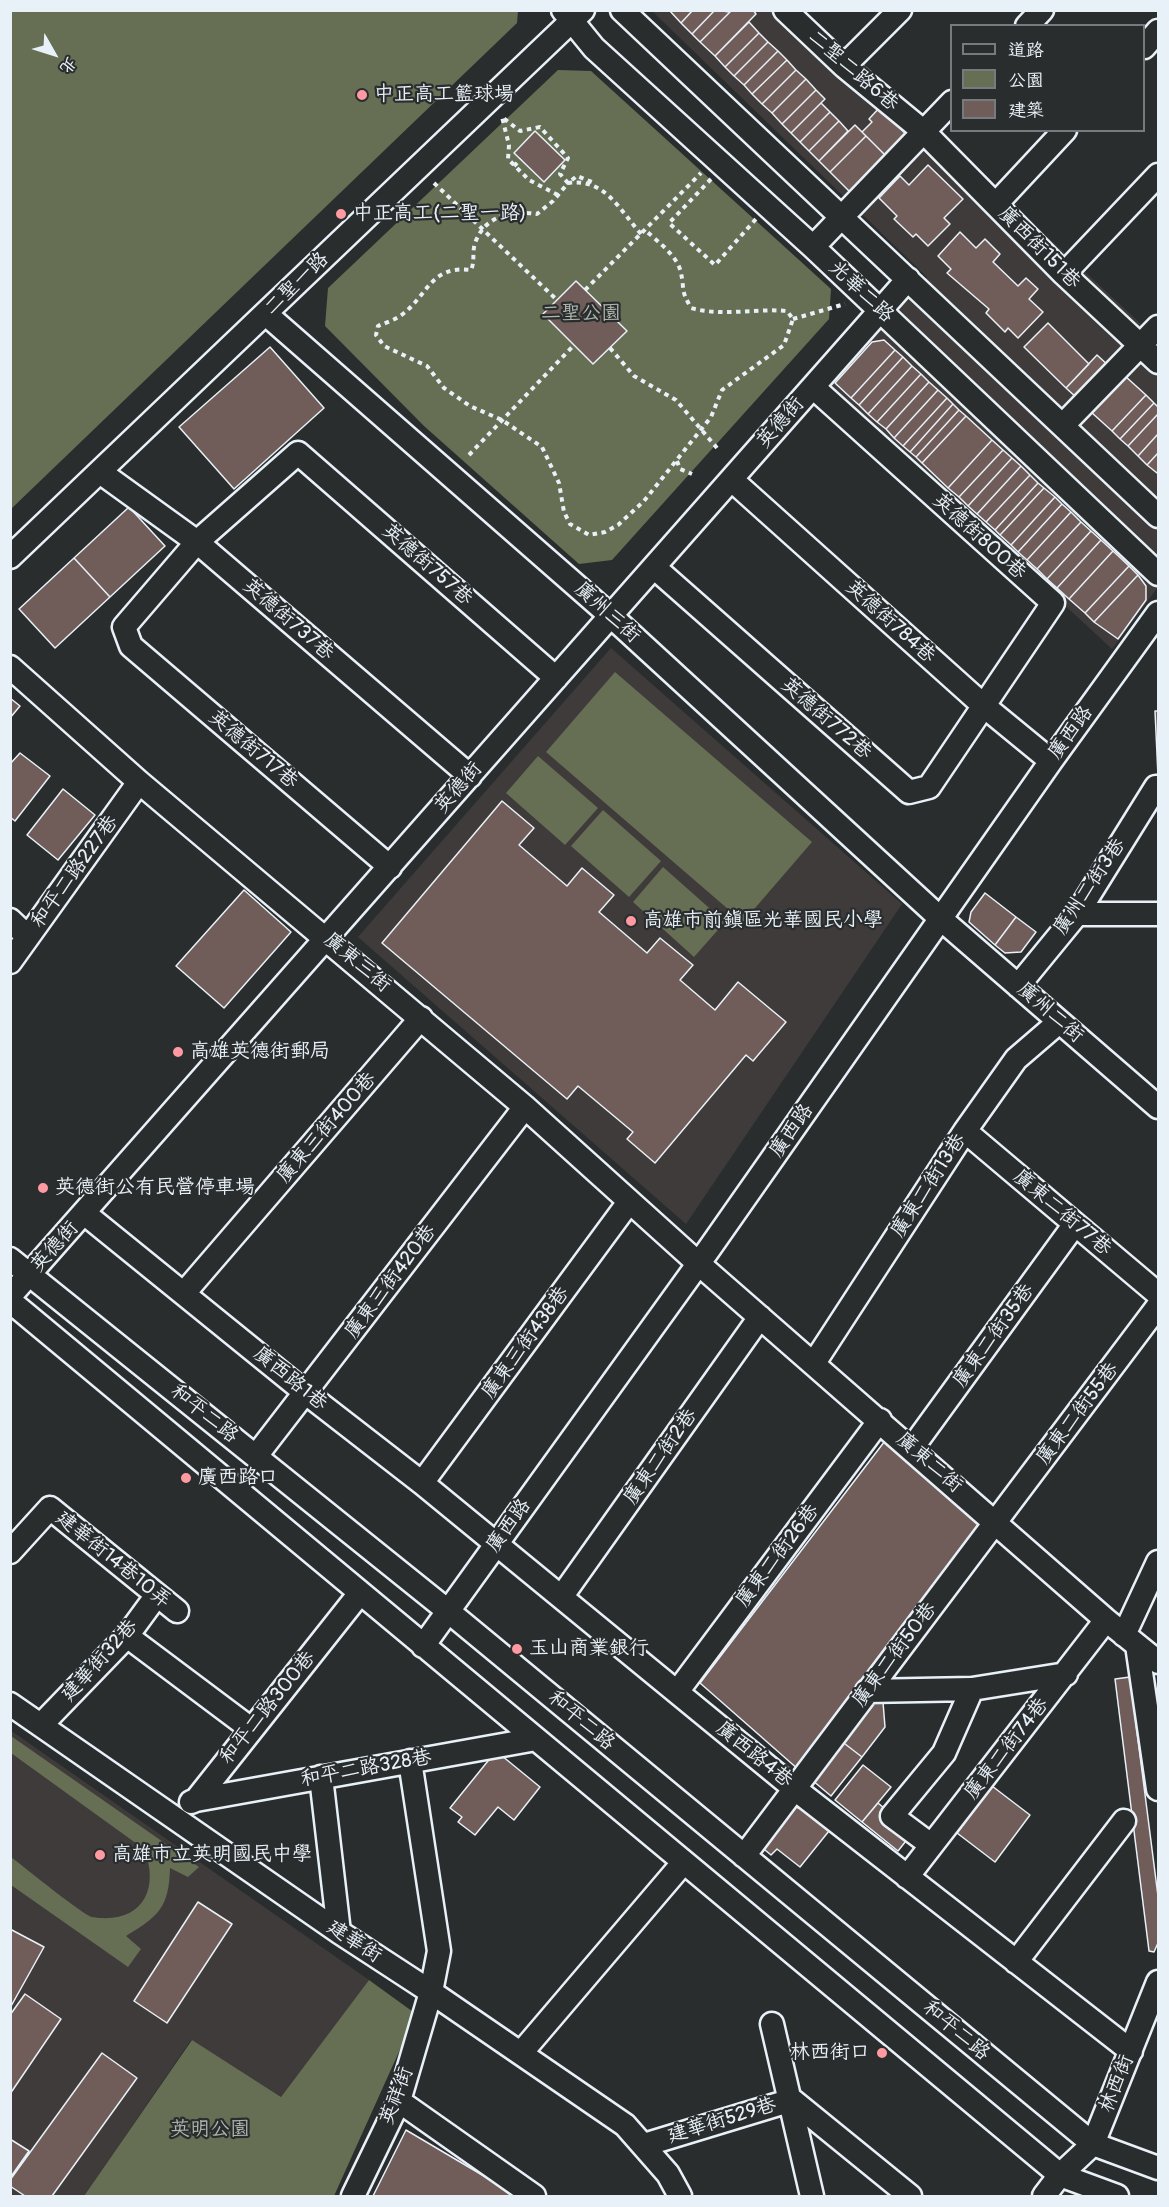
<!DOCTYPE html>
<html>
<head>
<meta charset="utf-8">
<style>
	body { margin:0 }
	#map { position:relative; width:1169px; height:2207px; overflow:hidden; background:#2a2d2e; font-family:Pangolin,"LXGW WenKai TC",sans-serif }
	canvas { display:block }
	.frame { position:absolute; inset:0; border:12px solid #e8f1f8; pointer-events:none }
	.legend { position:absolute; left:950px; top:24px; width:195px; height:108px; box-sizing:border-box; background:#2a2d2e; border:2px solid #767b7f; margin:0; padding:8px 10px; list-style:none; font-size:18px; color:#e8f1f8 }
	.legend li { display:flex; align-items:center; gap:12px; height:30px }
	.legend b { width:30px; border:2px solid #767b7f }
	.north { position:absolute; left:24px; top:24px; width:60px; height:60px; -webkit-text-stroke:4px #2a2d2e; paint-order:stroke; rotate:129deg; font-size:16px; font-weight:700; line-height:24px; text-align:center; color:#e8f1f8 }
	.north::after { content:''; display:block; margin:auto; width:21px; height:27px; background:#e8f1f8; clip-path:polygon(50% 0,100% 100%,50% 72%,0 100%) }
</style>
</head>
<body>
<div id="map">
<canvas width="1169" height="2207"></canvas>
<div class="frame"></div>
<ul class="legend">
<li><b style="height:8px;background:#2a2d2e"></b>道路</li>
<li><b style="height:16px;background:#666e54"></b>公園</li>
<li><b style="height:16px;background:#705d59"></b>建築</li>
</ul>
<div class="north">北</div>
</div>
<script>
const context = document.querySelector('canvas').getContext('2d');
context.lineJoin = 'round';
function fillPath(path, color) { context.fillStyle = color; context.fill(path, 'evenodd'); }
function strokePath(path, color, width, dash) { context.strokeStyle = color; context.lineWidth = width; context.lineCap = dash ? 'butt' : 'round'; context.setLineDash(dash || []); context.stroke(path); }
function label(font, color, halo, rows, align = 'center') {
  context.font = font + ' Pangolin,"LXGW WenKai TC",sans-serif'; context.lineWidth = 4.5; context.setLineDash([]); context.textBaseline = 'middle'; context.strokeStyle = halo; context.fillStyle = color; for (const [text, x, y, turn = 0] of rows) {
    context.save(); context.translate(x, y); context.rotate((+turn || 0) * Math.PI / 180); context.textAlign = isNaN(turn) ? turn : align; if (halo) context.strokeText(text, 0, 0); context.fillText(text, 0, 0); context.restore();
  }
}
const built = new Path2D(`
	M652,11H805L1158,340V587L1112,649L828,386L927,277Z
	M611,648L902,904L686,1224L358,937Z
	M10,1730L369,1980L281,2097L191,2040L84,2196H11Z`);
const green = new Path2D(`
	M11,10H518V11L517,23L11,509Z
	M558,70L591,71L831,289L829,319L612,560L579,564L424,426L325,326L328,288Z
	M615,672L812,842L743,922L546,752Z
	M538,756L598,808L565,845L506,793Z
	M603,810L661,861L629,897L571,846Z
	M663,867L725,922L694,957L633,902Z
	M11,1736L199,1867L188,1877L170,1868C169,1907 159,1916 126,1936L141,1949L128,1967L11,1885V1857C23,1866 83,1915 92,1917C140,1925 161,1891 144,1849L11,1753Z
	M369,1980L416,2014L334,2196H84L192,2040L281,2097Z`);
const building = new Path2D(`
	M669,10H693L681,23Z
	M693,10H715L692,34L681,23Z
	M715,10L730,12L700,42L692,34Z
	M732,10H753L756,14L715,56L700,42Z
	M749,22L759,33L725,67L715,56Z
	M759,33L768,42L734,76L725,67Z
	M768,42L778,51L744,85L734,76Z
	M778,51L787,60L752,94L744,85Z
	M787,60L796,70L762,104L752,94Z
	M796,70L806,79L772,113L762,104Z
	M806,79L816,90L782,124L772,113Z
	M816,90L825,99L791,133L782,124Z
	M821,103L830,112L800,142L791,133Z
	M880,107L905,133L904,143L888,158L862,132L872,122L869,119Z
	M830,112L839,121L809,151L800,142Z
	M839,121L848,131L819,161L809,151Z
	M855,125L866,136L830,172L819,161Z
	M535,131L565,160L544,182L514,153Z
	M866,136L888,158L853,195L830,172Z
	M928,165L963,199L944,218L950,224L928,246L916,234L913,237L894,219L897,216L879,198L900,176L909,185Z
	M960,232L976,248L985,239L1000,254L993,262L1018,286L1026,278L1038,289L1029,299L1043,312L1018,338L1008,328L1005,332L986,313L989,309L947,273L951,269L938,256Z
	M576,281L627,331L593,364L543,314Z
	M1048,323L1089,364L1066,388L1024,347Z
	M884,340L895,350L851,398L835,383L872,342Z
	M270,347L324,408L234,489L179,427Z
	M895,350L903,357L859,405L851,398Z
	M1097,355L1110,367L1078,399L1066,388Z
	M903,357L912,366L868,414L859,405Z
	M912,366L921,374L877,422L868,414Z
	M921,374L929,382L886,429L877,422Z
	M1125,376L1146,395L1112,431L1091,412Z
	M929,382L938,390L894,438L886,429Z
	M938,390L947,398L903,446L894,438Z
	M1146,395L1154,403L1120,439L1112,431Z
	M947,398L953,404L910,452L903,446Z
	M1154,403L1158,407V414L1128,446L1120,439Z
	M953,404L959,410L916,457L910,452Z
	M959,410L966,416L922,463L916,457Z
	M1158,414V434L1138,456L1128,446Z
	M966,416L992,440L948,488L922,463Z
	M1158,434V453L1147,465L1138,456Z
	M992,440L1003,450L959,497L948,488Z
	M1003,450L1012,458L968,506L959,497Z
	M1158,453V471L1157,473L1147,465Z
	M1012,458L1021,466L977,514L968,506Z
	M1021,466L1030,475L986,522L977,514Z
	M1030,475L1038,483L995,530L986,522Z
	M1038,483L1044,488L1000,535L995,530Z
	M1044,488L1055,497L1011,545L1000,535Z
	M1055,497L1062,504L1018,552L1011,545Z
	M1062,504L1071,512L1027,560L1018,552Z
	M129,507L165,546L110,597L74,558Z
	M1071,512L1081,522L1037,569L1027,560Z
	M1081,522L1091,531L1047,579L1037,569Z
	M1091,531L1101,540L1057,588L1047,579Z
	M1101,540L1113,551L1069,599L1057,588Z
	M1113,551L1129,566L1085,613L1069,599Z
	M74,558L110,597L55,648L19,609Z
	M1129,566L1138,575L1094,622L1085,613Z
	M1138,575L1146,586V600L1118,639L1094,622Z
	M10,698L20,706L10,718Z
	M1155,711H1158V776Z
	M20,753L50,776L15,821L10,817V764Z
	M63,789L95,815L58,860L27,835Z
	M502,801L534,828L519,845L567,886L582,868L614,895L599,912L647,953L660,938L693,965L680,980L715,1010L738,982L786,1022L753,1061L746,1055L655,1163L627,1139L633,1132L578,1086L567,1099L382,943Z
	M244,890L291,932L224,1008L176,966Z
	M985,893L1016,917L995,945L969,922L971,912Z
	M1016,917L1036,932L1021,952L1005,953L995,945Z
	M891,1433L992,1521L799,1770L700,1683Z
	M1130,1677L1158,1896V1943L1154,1952L1149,1951L1115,1679Z
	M871,1692L883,1702L885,1727L862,1757L836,1737Z
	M836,1737L862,1757L831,1796L806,1775Z
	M496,1751L540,1787L514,1820L498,1807L475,1835L458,1822L462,1817L450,1808Z
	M863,1765L891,1787L862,1822L835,1800Z
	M992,1786L1030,1815L995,1862L957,1833Z
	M780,1794L798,1808L803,1802L833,1826L800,1867L777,1849L771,1855L747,1835Z
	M878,1803L913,1832L898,1851L862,1822Z
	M198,1902L232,1924L167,2023L134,2001Z
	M10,1929L44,1947L10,2008Z
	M25,1994L61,2019L10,2094V2015Z
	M102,2053L137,2078L52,2196H25L10,2186V2180Z
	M406,2130L516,2195V2196H373Z
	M10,2139L29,2151L10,2178Z`);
const path = new Path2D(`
	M514,166L521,159
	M711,179L669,223L715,265L756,219
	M434,183L557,300
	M558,195L529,180L508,159L509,145L502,117L520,131L540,127L568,158L560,174L568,183L577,176L592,182
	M641,234C619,209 605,178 568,183L553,201L537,214C513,210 485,215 475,243C472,252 475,262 471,270C429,265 428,297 400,316C394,320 385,323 378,326L376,335L384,346L427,366L444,388L470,406L502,420L542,447L559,483L564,512L570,524L589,535L605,532L618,525L644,501L711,417L722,390L784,345L793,319L787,311C754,308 723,317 691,308C680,288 685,292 681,273C678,256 657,241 645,230
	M585,290L701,173
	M793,319L845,304
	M610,348L634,376L676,400L717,448
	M469,455L574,345
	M677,461L680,469L692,474`);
const minor = new Path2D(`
	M563,10L594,48L813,247L1158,574
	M622,10L1158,516
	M785,10L844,66L923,131L1064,274L1158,362
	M1027,26L1042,10
	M1144,47L1158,31
	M844,66L900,10
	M996,204L1065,130
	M813,247L952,102
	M1064,274L1158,175
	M266,314L611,616L941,919L1158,1107
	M1063,425L1158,327
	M100,472L197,542L470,776
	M732,480L984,706L1051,761
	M10,557L583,10
	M655,568L909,792L929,787L1053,603L813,387
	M10,667L139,782L525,1107L699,1264L1106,1620L1158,1662
	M390,867L131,646L124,627L197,542L298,453L556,678
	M1077,914H1158
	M10,920L28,937
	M10,962L139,782
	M1018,986L1077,914L1156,787H1158
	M965,1131L1158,1294
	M84,1213L306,1393L422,1483L795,1789L1131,2051
	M10,1259L448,1611L1093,2144L1158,2168
	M185,1292L421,1018
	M10,1296L908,279
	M10,1301L1060,2175L1117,2196
	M814,1363L965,1131L1016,1059L1059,1022
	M912,1448L1075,1224
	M256,1456L525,1107
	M422,1483L629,1202
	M10,1552L50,1508L177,1611
	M562,1596L760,1317
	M1124,1635L1158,1562
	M127,1636L251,1729
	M1137,1645L1158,1789
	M423,1646L709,1249L1051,761L1158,613
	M867,1691L972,1689L1066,1674
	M677,1692L880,1420
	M10,1704L339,1932L431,1992L625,2125L668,2174L680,2196
	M41,1725L127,1636L157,1595
	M321,1777L339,1932
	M196,1800L536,1739
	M191,1802L196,1800L360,1593
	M931,1845L892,1816L944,1753L972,1689
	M744,1856L1158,1306
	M907,1877L1106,1620
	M1016,1962L1124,1821
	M772,2024L812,2196
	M521,2053L683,1863
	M399,2101L534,2196
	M644,2145L792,2100L910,2196
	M353,2196L399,2101L431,1992L439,1951L410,1761
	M1044,2196L1060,2175L1093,2144L1158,1982`);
const markers = [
	[362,95,6,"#ff9aa2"],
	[341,214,6,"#ff9aa2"],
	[631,921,6,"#ff9aa2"],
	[178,1052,6,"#ff9aa2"],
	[43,1188,6,"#ff9aa2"],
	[186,1478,6,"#ff9aa2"],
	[517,1649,6,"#ff9aa2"],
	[100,1855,6,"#ff9aa2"],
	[882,2053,6,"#ff9aa2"]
];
const streetNames = [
	["二聖二路6巷",853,71,41],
	["廣西街151巷",1039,248,45],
	["二聖一路",297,284,-44],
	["光華二路",861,292,43],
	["英德街",781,423,-49],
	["英德街800巷",979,537,42],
	["英德街757巷",427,565,41],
	["廣州三街",607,613,42],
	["英德街737巷",288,620,41],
	["英德街784巷",890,622,42],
	["英德街772巷",826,719,41],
	["廣西路",1071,733,-54],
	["英德街717巷",253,750,40],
	["英德街",459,788,-49],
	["和平二路227巷",75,872,-54],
	["廣州二街3巷",1090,887,-56],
	["廣東三街",357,963,40],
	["廣州二街",1050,1013,41],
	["廣東三街400巷",327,1128,-49],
	["廣西路",792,1131,-55],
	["廣東二街13巷",929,1186,-57],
	["廣東二街77巷",1062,1213,40],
	["英德街",55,1247,-48],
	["廣東三街420巷",391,1282,-53],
	["廣東二街35巷",994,1336,-54],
	["廣東三街438巷",526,1343,-54],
	["廣西路1巷",290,1379,39],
	["和平二路",204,1414,39],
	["廣東二街55巷",1078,1414,-53],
	["廣東二街2巷",661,1457,-55],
	["廣東二街",929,1463,41],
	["廣西路",509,1526,-54],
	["廣東二街26巷",778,1556,-53],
	["建華街14巷10弄",113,1560,39],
	["廣東二街50巷",895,1655,-53],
	["建華街32巷",100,1661,-48],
	["和平二路300巷",268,1708,-51],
	["和平二路",581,1721,40],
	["廣東二街74巷",1007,1749,-52],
	["廣西路4巷",754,1755,39],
	["和平二路328巷",366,1769,-10],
	["建華街",354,1942,33],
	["和平二路",956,2031,40],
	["林西街",1117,2084,-68],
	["英祥街",397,2096,-69],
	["建華街529巷",722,2121,-17]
];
const poiNames = [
	["中正高工籃球場",374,95],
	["中正高工(二聖一路)",353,214],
	["高雄市前鎮區光華國民小學",643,921],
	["高雄英德街郵局",190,1052],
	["英德街公有民營停車場",55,1188],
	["廣西路口",198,1478],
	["玉山商業銀行",529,1649],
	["高雄市立英明國民中學",112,1855],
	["林西街口",870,2053,"right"]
];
const parkNames = [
	["二聖公園",581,314],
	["英明公園",210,2130]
];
fillPath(built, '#3f3b3b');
fillPath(green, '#666e54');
fillPath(building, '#705d59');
strokePath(building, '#e8f1f8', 1.5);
strokePath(minor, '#e8f1f8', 27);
strokePath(path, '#e8f1f8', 4, [4.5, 4.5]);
strokePath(minor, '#2a2d2e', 22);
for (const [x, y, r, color] of markers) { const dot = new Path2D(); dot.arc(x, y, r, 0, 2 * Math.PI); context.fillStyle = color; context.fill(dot); strokePath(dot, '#2a2d2e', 2); }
label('20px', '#e8f1f8', '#2a2d2e', streetNames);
label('20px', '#e8f1f8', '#2a2d2e', poiNames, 'left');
label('20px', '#aeb6ae', '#2a2d2e', parkNames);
</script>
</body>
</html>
